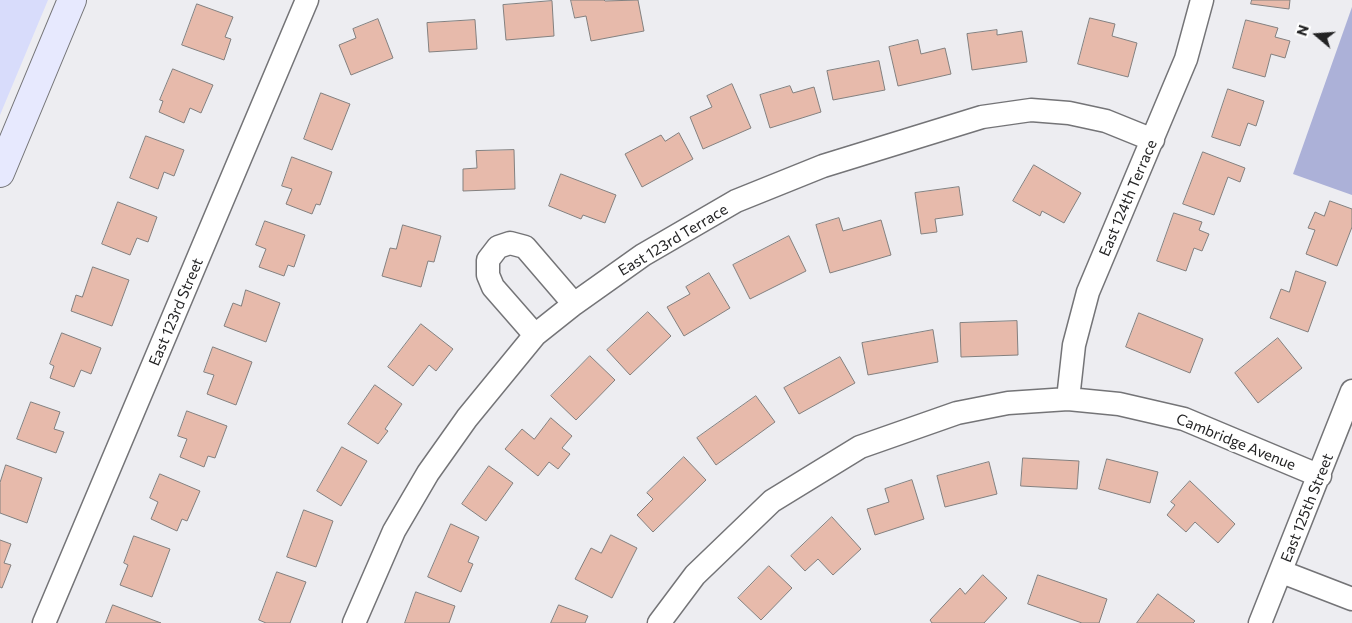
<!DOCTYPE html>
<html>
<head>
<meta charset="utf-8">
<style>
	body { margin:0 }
	#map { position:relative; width:1352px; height:623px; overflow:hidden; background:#ededf1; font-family:Commissioner,sans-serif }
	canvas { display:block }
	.north { position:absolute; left:1292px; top:10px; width:50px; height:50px; -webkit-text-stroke:4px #fff; paint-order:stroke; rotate:288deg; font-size:14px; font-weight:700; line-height:20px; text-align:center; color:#232324 }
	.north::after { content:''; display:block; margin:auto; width:18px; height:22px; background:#232324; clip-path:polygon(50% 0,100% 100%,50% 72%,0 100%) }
</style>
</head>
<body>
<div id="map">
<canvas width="1352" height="623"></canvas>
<div class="north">N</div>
</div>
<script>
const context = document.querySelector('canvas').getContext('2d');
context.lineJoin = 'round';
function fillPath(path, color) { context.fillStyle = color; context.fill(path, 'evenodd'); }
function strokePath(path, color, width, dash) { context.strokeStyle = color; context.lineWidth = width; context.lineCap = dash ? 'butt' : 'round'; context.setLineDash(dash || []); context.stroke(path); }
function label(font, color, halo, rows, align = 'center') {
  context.font = font + ' Commissioner,sans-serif'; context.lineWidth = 5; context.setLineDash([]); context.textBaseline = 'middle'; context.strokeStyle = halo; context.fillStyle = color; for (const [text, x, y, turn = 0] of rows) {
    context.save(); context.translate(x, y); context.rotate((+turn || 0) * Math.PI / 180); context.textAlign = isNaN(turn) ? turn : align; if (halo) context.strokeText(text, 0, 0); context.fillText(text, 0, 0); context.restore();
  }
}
const green = new Path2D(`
	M0,0H48L0,115Z`);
const forest = new Path2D(`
	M1352,7V195L1293,174Z`);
const building = new Path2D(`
	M571,0H604L605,1L638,0L644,31L591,41L586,16L575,18Z
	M1252,0H1290L1289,9L1251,4Z
	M552,1L554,36L506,40L503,5Z
	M197,4L233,17L225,37L231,39L224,60L182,45Z
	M1090,18L1115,24L1112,36L1137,43L1128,77L1078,64Z
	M378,19L393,58L351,75L339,45L356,38L353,29Z
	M475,20L477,49L429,52L427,23Z
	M1246,20L1278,28L1275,37L1290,41L1285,58L1271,54L1265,77L1233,68Z
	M997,30V35L1022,31L1027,62L972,70L967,34Z
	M918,40L921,54L945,48L951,74L898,86L889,47Z
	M879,61L885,90L833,100L827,71Z
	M173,69L213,85L201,113L190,108L184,123L159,112L163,101L160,100Z
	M732,84L751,128L703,149L690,117L712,107L707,96Z
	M790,86L793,93L814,87L821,112L770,128L760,95Z
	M1228,89L1264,101L1256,126L1248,123L1240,146L1212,137Z
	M321,93L350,104L332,150L304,139Z
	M679,133L693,159L642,187L625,154L661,135L665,141Z
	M146,136L184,150L174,176L164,172L158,189L130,178Z
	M514,150L515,189L463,191V169L477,168L476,151Z
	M1203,152L1245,168L1240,182L1228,177L1214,215L1183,204Z
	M292,157L332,172L320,205L316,204L312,214L286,204L292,189L282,186Z
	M1034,165L1081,193L1064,223L1042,211L1040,216L1013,201Z
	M561,174L616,195L605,223L583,215L581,219L549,206Z
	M959,187L963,215L935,219L937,232L921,234L915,193Z
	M1330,201L1352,209V227L1337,266L1306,254L1315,230L1308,228L1315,212L1324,216Z
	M118,202L157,217L148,242L137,238L130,255L102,244Z
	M1174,213L1202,222L1199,230L1209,234L1202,251L1194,248L1186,271L1157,261Z
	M839,218L843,231L881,220L891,255L830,273L816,225Z
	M265,221L305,235L294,267L288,265L284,276L259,267L266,249L256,245Z
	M403,225L441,236L434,262L428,261L421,287L382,276L390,248L396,249Z
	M789,236L806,271L750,299L733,265Z
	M93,267L129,280L112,326L71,311L76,295L82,297Z
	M1296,271L1326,282L1308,332L1270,318L1281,289L1289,292Z
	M709,273L730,308L684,336L667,307L690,294L686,287Z
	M246,290L280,303L266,342L224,326L233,303L241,306Z
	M648,312L671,336L630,375L607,350Z
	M1139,313L1203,339L1190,373L1126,347Z
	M1017,321L1018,355L961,357L960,323Z
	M421,324L453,349L436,371L429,365L413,386L388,367Z
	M933,330L938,362L868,375L862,343Z
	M62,333L101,348L91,374L81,370L74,387L50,378L54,366L50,364Z
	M1278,338L1302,368L1258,403L1235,373Z
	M213,347L252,362L236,405L207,394L214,375L204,372Z
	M590,356L615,380L576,420L551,396Z
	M840,357L855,383L799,414L784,388Z
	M375,385L402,404L385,429L388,431L378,444L348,424Z
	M756,396L775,422L716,465L697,438Z
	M31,402L60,412L54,429L64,432L56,453L17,439Z
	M187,411L227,426L215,458L208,456L204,467L180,457L187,439L178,436Z
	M551,418L572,436L562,448L570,454L558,469L549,462L538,476L505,449L522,429L534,439Z
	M342,447L367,461L341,506L317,491Z
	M684,457L706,480L653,532L637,515L653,499L647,493Z
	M1023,458L1079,461L1077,489L1021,486Z
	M1107,459L1158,472L1150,503L1099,489Z
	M989,462L997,494L945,507L937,476Z
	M6,465L42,478L27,523L0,513V483Z
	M489,466L513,483L486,521L462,504Z
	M160,474L200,491L187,521L182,519L177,531L151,519L158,502L150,498Z
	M912,480L924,519L875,535L867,509L889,502L885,489Z
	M1190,481L1235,524L1218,543L1195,522L1186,532L1167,515L1175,505L1171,502Z
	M304,510L333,521L316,567L287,557Z
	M832,517L861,549L833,575L818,559L805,571L791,556Z
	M451,524L479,537L468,562L473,564L461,592L428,577Z
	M611,535L637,548L612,598L575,579L591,548L601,553Z
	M134,536L170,549L152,597L120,585L128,565L124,563Z
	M0,540L11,544L4,563L11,565L2,588L0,587Z
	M769,566L792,588L761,620L738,598Z
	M277,572L306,582L290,623H266L259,620Z
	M983,575L1007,598L984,623H932L930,620L960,588L965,594Z
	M1038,575L1107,599L1099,623H1082L1028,604Z
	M416,592L455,606L449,623H405Z
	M1158,594L1195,621L1193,623H1137Z
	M113,605L161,623H106Z
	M559,605L588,616L585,623H551Z`);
const minor = new Path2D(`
	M535,335L493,287L488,275V260L498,247L510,243L525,247L574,304
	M1068,399L1074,345L1088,292L1186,59L1202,0
	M1282,572L1352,599
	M44,623L307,0
	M354,623L394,531L428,473L467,418L535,335L574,304L643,255L736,201L823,166L982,117L1031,110L1069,113L1106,121L1153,140
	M659,623L695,575L772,501L860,447L957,413L1008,403L1068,399L1119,404L1184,419L1320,476
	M1260,623L1352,391`);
const secondary = new Path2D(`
	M0,173L72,0`);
const streetNames = [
	["East 124th Terrace",1128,198,-67],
	["East 123rd Terrace",673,240,-31],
	["East 123rd Street",176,312,-67],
	["Cambridge Avenue",1236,442,22],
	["East 125th Street",1307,508,-68]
];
fillPath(green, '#d8dcfb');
fillPath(forest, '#acb1d8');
fillPath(building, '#e7baab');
strokePath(building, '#83807f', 1);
strokePath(minor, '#747477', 25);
strokePath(secondary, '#747477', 30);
strokePath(minor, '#fff', 22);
strokePath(secondary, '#e7e9fe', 28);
label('15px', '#232324', '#fff', streetNames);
</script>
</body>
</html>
